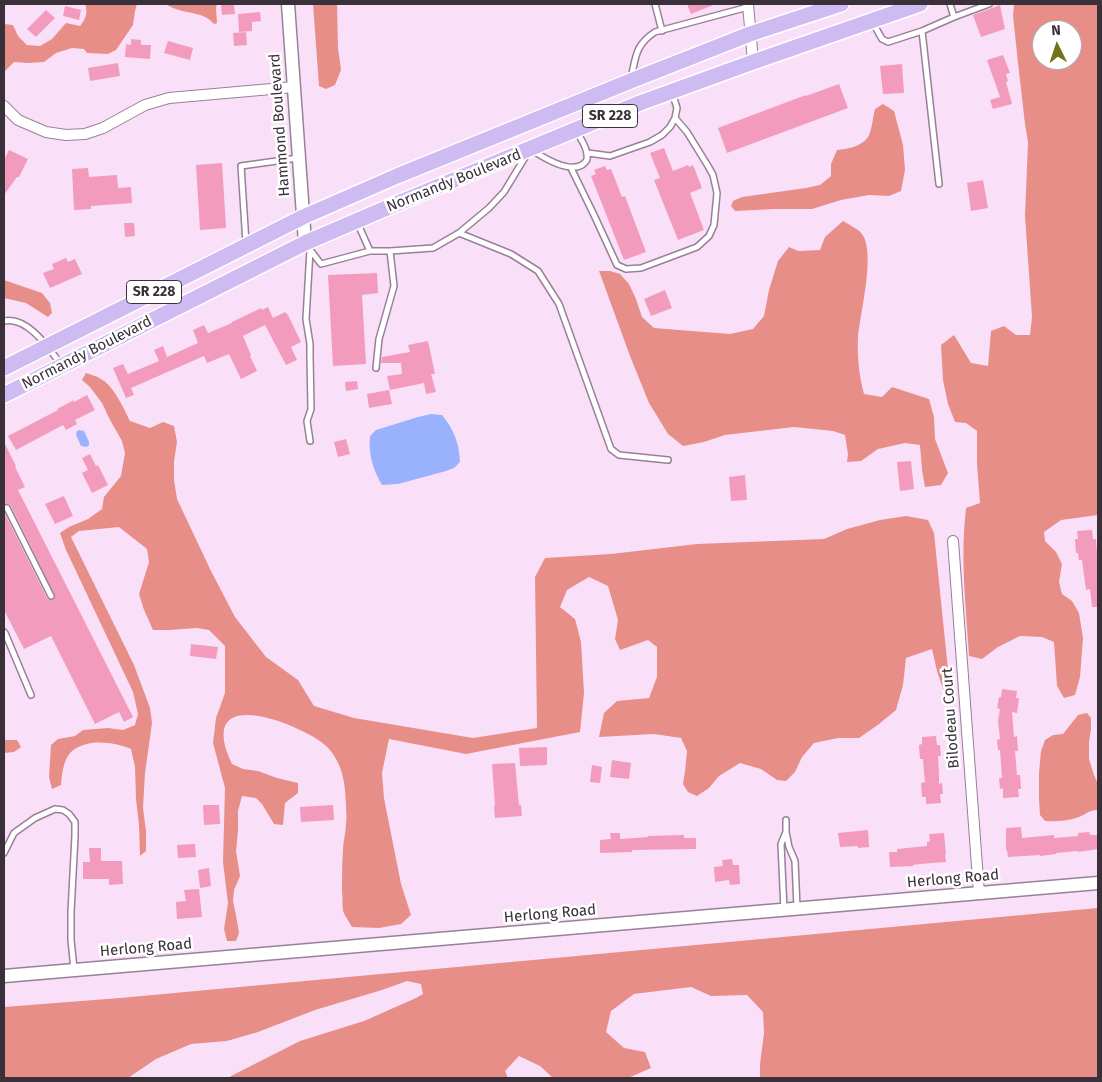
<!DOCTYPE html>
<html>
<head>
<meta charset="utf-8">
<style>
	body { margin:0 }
	#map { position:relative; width:1102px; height:1082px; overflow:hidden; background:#f9e0f8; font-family:"Fira Sans",sans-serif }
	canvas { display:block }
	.frame { position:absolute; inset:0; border:5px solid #393039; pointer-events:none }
	.north { position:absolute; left:1032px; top:20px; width:50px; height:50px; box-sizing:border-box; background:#fff; border:1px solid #b0acb0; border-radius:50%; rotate:356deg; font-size:14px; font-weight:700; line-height:20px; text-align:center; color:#393039 }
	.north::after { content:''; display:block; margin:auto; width:18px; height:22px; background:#727319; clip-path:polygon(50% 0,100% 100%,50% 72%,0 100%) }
</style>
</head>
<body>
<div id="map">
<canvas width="1102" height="1082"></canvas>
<div class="frame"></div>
<div class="north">N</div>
</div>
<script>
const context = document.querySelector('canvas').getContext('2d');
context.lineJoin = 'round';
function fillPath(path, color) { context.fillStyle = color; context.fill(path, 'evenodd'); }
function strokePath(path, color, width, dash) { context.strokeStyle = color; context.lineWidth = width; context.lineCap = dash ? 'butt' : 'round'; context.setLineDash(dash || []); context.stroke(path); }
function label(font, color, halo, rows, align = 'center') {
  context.font = font + ' "Fira Sans",sans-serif'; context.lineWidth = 5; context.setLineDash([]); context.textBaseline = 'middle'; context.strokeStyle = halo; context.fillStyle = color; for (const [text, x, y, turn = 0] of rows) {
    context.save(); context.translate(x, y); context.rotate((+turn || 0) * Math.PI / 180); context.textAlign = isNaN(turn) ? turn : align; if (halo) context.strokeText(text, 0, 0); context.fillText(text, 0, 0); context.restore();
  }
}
const forest = new Path2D(`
	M85,4H137L135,11L133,25L116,50L108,54L87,53L84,49L72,48L56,53L44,62L29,63L14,62L4,72V24L13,25L18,36L27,45L40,46L52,39L66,23L80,26C86,19 88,12 85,4Z
	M164,4H217L216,8L217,23L214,24C204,12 189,14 176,9C172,8 168,5 164,4Z
	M313,4H337L338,48L341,70L335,85L326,89L319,86Z
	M1014,4H1098V515L1061,520L1044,532L1045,541L1056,552L1062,564L1059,582L1062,594L1072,601L1079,613L1083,638L1080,677L1075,695L1064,698L1057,686L1054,642L1042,637L1020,636L998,647L982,659L969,656C966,607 960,558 966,508L980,503L977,465V431L966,423L955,422L948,404L943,380L941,345L954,335L971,363L988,366L991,331L1004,326L1016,335H1030L1032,317L1025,216L1028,142L1025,124L1018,63L1013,16ZM1042,30H1072V60H1042Z
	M883,104L894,111L903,145L905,170L901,191L889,196L869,195L841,200L812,209H775L735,211L731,206L733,201L742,197L806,188L820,185L831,176V164L837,150C847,149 861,147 868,137C872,131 873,116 875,109Z
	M843,221C848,224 860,230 862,234C876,252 860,314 858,337C857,357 859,375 864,394L882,397L892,387L929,399L934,417L935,439L948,473L941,485L925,487L922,470L920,445L905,443L878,449L861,461L847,462L848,454L845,435L833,431L794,427L725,435L704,442L683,446L668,434L649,403L630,356L599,271H610L620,274L629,284L636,299L642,317L654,328L730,334L753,329L764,316L769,290L778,261L789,247L798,251L820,250L825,237Z
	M4,280L42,293L50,303L52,313L48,317L26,303L4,298Z
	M86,373C91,375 97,376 101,379C114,386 124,409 130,421L150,428L163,422L174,426L177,442L174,461V480L177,499L211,571L235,617L266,657L298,680L314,706L354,718L473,738L537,728L535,577L545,558L611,554L697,544L824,539L847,529L880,520L906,516L928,520L934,533L950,689L944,692L937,671L932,649L906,658L903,685L896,710L879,724L859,738H838L814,743L802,757L795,772L786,781L777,780L761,769L740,763L719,776L709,788L697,796L688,792L683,784L685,771L687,751L681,738L654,734L599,737L604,713L617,701L649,698L657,677V647L648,640L620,650L615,639L618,620L608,586L589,577L567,590L560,607L575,619L581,642L584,693L580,732L466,754L389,739L382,773L384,798L401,884L411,915L401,924L379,928L352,927C349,922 345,916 343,911C342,905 343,898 342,892C342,878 342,864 343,850C343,841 346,832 346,824C347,817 346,811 346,805C345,785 344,771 333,754C325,742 312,736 300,730C263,712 201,698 232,764L243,769L258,771L277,778L298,783V793L285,803L283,825L274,824L262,804L256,798L242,796L238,811V831L236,851L240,876L234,890L233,901L236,915L239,933L236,941H227L224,929L228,903L223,862L225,788L213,743L216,718L225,693V646L209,630L197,628L169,630H153L144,610L139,594L149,562L147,549L119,527L79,531L71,537L134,665L150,708L152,723L145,773L143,808L146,831V851L140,856L139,825L136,799L135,767L131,749C113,742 87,738 71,752C63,760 62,775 61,785L52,789L49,777L51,745L58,739L75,736L83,730L108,728L123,730L135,725L138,714L133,692L66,550L60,533L69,527L88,519L102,509L104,497L121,476L125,453L122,441L110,420L102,403L90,387L82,380Z
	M1087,713L1091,718V729L1089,742V759L1094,775L1098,784V810C1088,810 1087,814 1079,817C1068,821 1056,822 1045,821L1040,815L1039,799V773L1041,751L1045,740L1053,735L1063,734L1078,715Z
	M4,740H17L21,747L14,752L4,753Z
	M1098,908V1078H760V1064L764,1033L763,1012L747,995L711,996L691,987L634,994L611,1011L606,1032L624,1048L645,1052L651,1068L628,1078H553L540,1066L519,1056L505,1071L508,1078H228L233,1075L300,1041L364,1021L416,998L423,994L421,984L407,981L382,990L315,1010L258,1032L227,1041L191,1044L156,1059L128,1078H4V1007L120,998Z`);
const water = new Path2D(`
	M431,414L442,415C454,430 459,442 460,462L454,468L446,471L398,484L382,485C373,470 368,453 370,436L376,430L418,417Z
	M79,430L84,431L89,442V445L87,447L81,446L76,435L77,431Z`);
const building = new Path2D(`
	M221,4H234L235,14L222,15Z
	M687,4H716L691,14Z
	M1000,5L1005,29L981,37L973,15Z
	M65,6L81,10L79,20L63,16Z
	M46,10L55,18L36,37L27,29Z
	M260,12L261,21L252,22V31L239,32L238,14Z
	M246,32L247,45L234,46L233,33Z
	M131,39L141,40V45H151L150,59L125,57L126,44L131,45Z
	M168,41L193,48L190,60L164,53Z
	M1003,55L1010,73L1006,74L1008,81L1006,82L1012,104L993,109L990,100L1000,97L987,60Z
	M118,63L120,76L90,81L88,68Z
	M902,64L904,93L883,94L880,66Z
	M839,84L848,108L727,153L718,128L806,95V96Z
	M664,148L673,171L688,165L689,167L693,165L702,188L690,193L704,230L678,240L654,180L660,178L650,153Z
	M9,150L28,159L19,177H17L4,195V160Z
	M222,163L226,228L200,230L196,165Z
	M605,166L607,170L611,169L622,197L625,196L646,252L624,260L591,176L596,174L594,170Z
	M88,168L89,177L117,175L118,188L131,187L132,203L91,206V209L74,210L72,169Z
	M983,180L988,208L971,211L967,183Z
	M124,223H134L135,236L125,237Z
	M66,258L68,262L75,259L82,274L50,288L43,273L54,269L52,264Z
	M377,273L378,293L362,295L366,364L333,366L328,275Z
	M665,290L672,308L651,316L644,299Z
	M268,307L273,318L285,312L288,315L301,342L291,347L297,360L286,365L265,325L243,336L251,355L250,356L257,371L241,379L229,354L207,363L204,356L131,388L134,395L126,398L113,368L123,364L128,374L159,361L154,350L163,346L167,357L198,343L193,330L204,325L208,333L232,323V322L261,308L262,310Z
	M428,341L435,374H431L436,392L426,394L424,383L390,390L387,376L402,374L401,363H381L382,357L410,352L408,345Z
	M357,381L358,389L346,391L345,382Z
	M389,390L392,404L369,408L367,394Z
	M87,395L95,410L75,420L77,424L66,430L63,425L16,450L8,436L58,410L57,409L74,400V402Z
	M346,439L350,454L338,457L334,442Z
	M4,442L16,466L15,467L25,487L18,490L133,717L124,722L119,712L95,724L51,636L24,649L4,610V512L47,598L49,600H52L55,596L11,506L9,504H4Z
	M90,454L96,466L98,465L108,485L92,493L82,473L88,470L82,458Z
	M911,461L914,489L900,491L897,462Z
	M745,475L747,500L731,501L729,477Z
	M64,496L73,516L55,524L45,504Z
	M1092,530L1093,539H1096L1098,569V607H1092L1090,589L1086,590L1082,560H1079L1078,553H1076L1075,539H1078L1077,531Z
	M191,644L218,647L216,659L190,656Z
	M1002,689L1017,691L1016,698H1019L1017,713L1012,712L1014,737L1017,736L1018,751H1015L1017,775H1020L1021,789H1018L1019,797L1003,798V788L1000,789L999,778H1002L1000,750H998L997,740L1000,739L998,721L1000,709L997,708L999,697H1001Z
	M936,736L937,745H940L941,756H938L939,774V784L942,783L943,794H940L941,803L926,804V797H922L921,783L925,782L924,773L923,759H920L919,745L922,744V737Z
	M547,747V765L520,766L519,748Z
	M612,760L631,763L629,779L610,777Z
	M515,763L519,805H521L522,816L495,818L494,806H495L492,764Z
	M592,765L602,767L600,783L590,782Z
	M203,805H219L220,824L204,825Z
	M333,805L334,820L301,822L300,807Z
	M1021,827L1022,838L1054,835V838L1078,836V833L1089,832L1090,835H1098V849L1077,852V851L1056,853V854L1040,856V855L1008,857L1007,850H1006V828Z
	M868,830L869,847L858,848V846L840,847L838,833Z
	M610,833H620V839L648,837V836L684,835V838H696V849L632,850V852L600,853V840L611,839Z
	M944,833L946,855H945L946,862L920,864L913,865V866L890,867L889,852H897V849L927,846V842L930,841L929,834Z
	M195,844L196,857L178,858L177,845Z
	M89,848H101V861H122L123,884L109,885V879H83V862H90Z
	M732,859L733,865H739L740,884L730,885L729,880L715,882L714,867L723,866L722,860Z
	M209,868L211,886L200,888L198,870Z
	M199,889L202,917L177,919L176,902L186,901L184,890Z`);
const service = new Path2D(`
	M655,4L662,31
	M954,17L989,4
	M873,23L882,39L888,42L922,31L954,17L950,4
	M922,31L939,184
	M631,78C636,57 635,45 655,32L748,7
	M532,150C544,158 568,173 582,165C586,162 588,160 587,155C587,147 580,138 576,130
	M588,153L610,156L650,142L662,135L670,127L675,118L677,108L672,92
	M571,168L594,215L617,265L626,269L641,268L697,247L709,236L714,225L717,193L713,175L708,166L687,132L675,118
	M357,222L370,251H390L394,286L379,339L376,368
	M459,233L511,254L538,271L559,304L611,449L619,455L668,460
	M246,243L241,166L298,158
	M311,251L321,264L370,251
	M390,251L433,248L459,233L489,208L504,192L527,154
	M4,321C27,316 48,347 60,363
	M310,441L307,421L311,409L310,356V344L306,319L310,250
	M4,508H7L51,596
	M4,632L5,633L31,695
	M786,820V832L789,847L795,861L797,908
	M4,853L14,833L35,818L55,809L63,810L69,814L75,822V836L71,912V940L74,969
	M784,910L781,844L786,832`);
const minor = new Path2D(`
	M748,4L753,62
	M4,106L18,120L46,132L66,135L85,134L103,128L145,105L169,98L294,87
	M953,541L979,893`);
const tertiary = new Path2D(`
	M288,4L305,243
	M4,976L1098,883`);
const primary = new Path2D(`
	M4,368L303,217L397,176L633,80L750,34L841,4
	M4,395L305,243L396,204L640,103L753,62L920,4`);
const shields = [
	[610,116,55],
	[154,292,55]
];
const shieldNames = [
	["SR 228",610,116],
	["SR 228",154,292]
];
const streetNames = [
	["Hammond Boulevard",280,125,-94],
	["Normandy Boulevard",454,181,-22],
	["Normandy Boulevard",87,353,-27],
	["Bilodeau Court",951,718,-94],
	["Herlong Road",953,879,-5],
	["Herlong Road",550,914,-5],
	["Herlong Road",146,948,-5]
];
fillPath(forest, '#e88e88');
fillPath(water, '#9ab2fd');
fillPath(building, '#f29bbc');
strokePath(service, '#988197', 8);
strokePath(minor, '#988197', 12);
strokePath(tertiary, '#988197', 15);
strokePath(primary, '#fff', 18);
strokePath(service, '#fff', 5);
strokePath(minor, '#fff', 10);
strokePath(tertiary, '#fff', 12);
strokePath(primary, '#cdbbf1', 15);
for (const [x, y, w] of shields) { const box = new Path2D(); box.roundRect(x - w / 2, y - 11.5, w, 23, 4); context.fillStyle = '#fff'; context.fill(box); strokePath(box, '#393039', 1); }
label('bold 14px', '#393039', null, shieldNames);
label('15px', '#393039', '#fff', streetNames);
</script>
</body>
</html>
